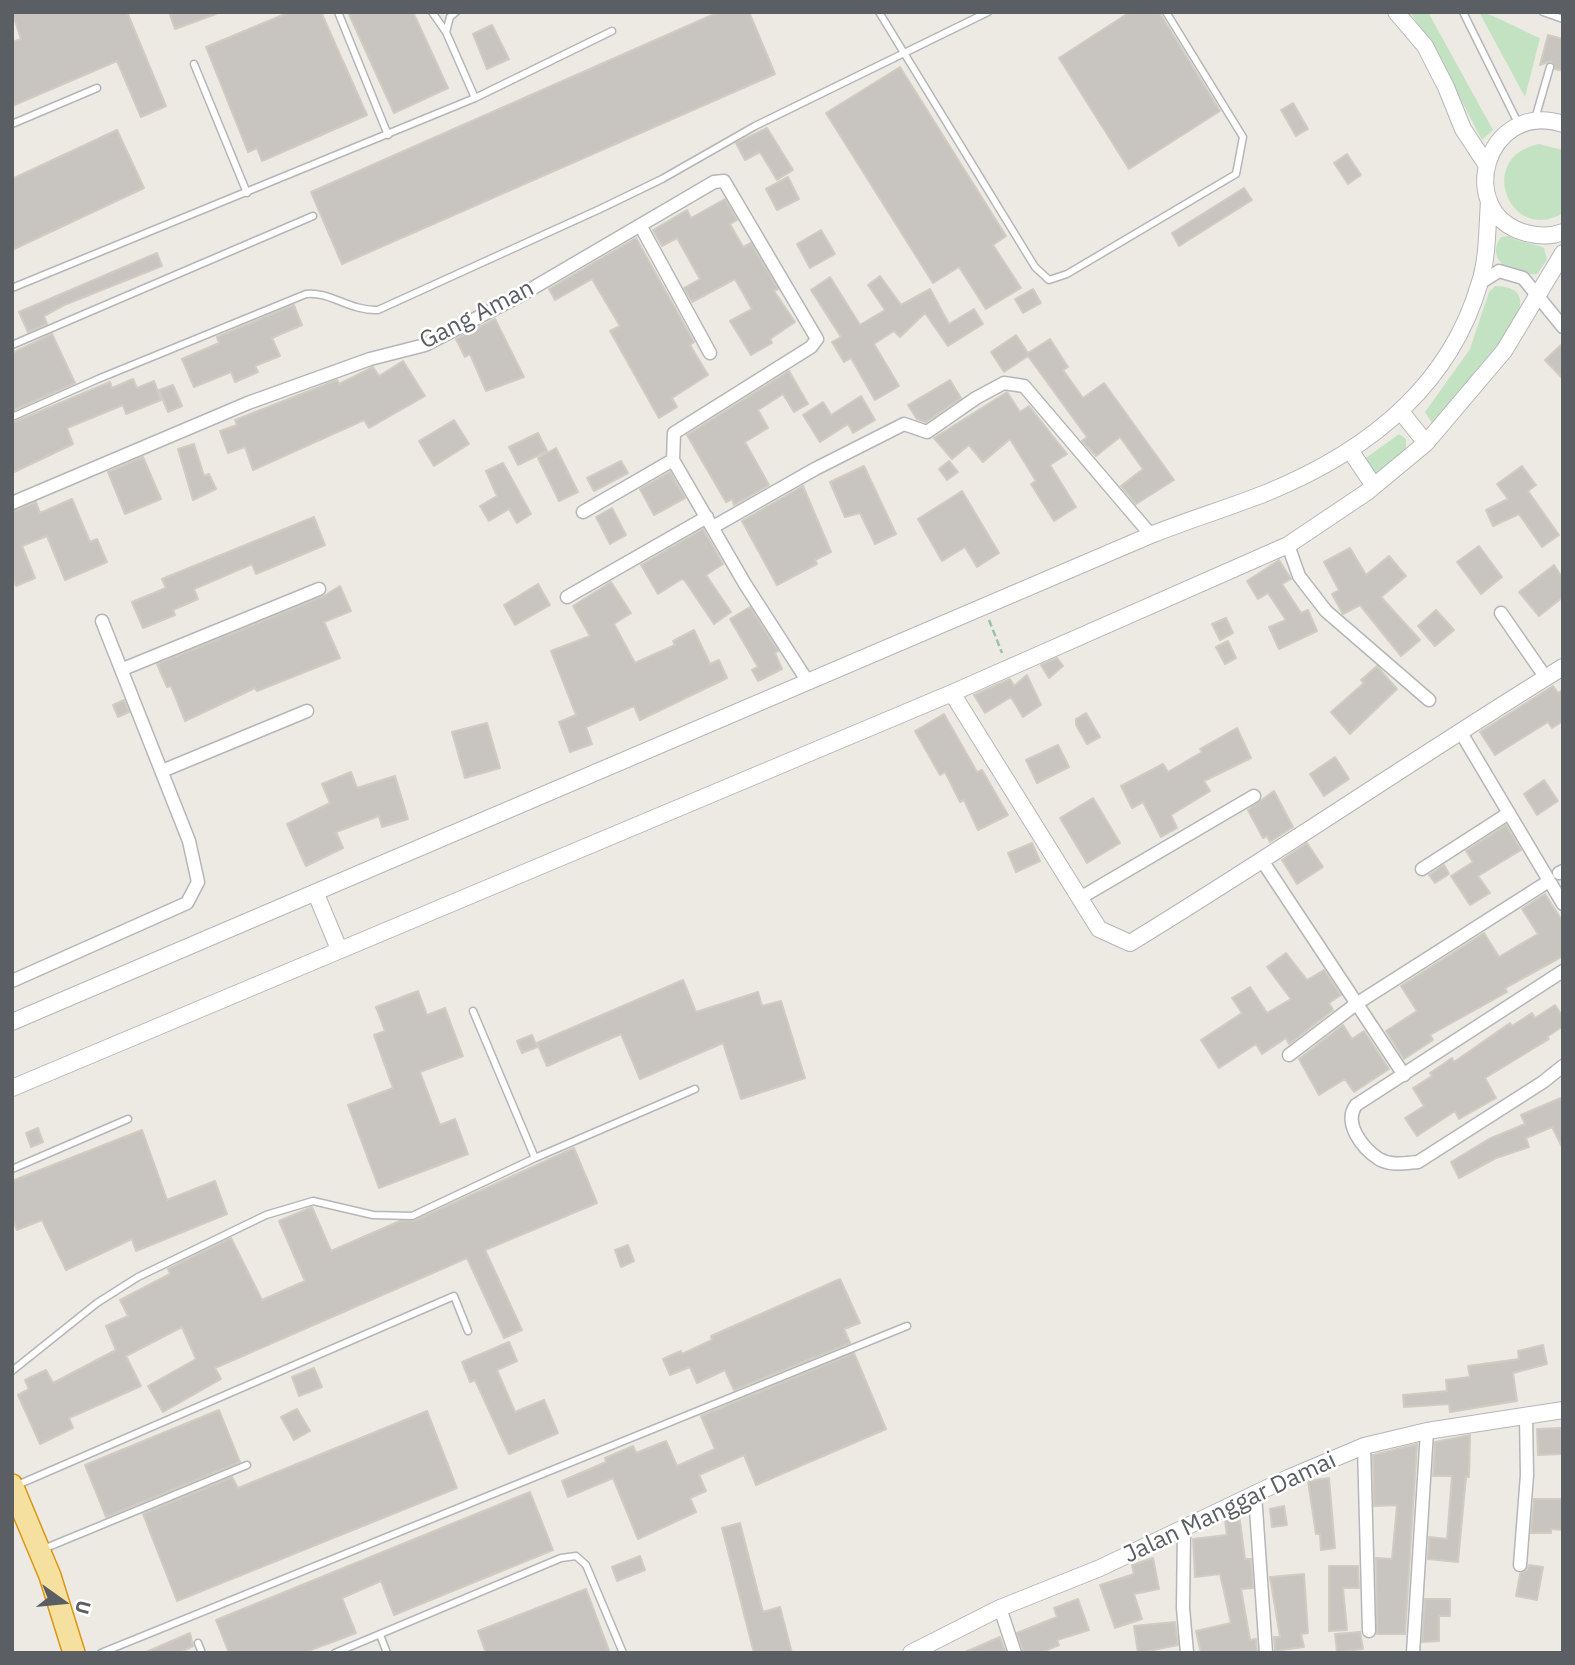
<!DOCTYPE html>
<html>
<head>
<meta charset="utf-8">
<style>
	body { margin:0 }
	#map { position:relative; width:1575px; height:1665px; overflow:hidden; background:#edeae3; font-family:"IBM Plex Sans",sans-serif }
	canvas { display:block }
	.frame { position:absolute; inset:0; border:14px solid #5b5f63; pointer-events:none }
	.north { position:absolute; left:28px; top:1567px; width:70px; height:70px; -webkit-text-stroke:5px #fff; paint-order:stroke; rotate:105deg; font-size:19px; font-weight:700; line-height:28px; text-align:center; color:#5b5f63 }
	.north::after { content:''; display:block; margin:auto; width:24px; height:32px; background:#5b5f63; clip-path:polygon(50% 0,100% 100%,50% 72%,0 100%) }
</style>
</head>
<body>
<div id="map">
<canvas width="1575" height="1665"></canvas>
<div class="frame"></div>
<div class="north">U</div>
</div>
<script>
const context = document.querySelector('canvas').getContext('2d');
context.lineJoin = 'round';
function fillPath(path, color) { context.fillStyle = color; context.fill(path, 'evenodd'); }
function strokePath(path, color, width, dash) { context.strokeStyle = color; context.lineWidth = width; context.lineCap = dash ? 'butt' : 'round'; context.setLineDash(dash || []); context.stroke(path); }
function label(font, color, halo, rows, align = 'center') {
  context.font = font + ' "IBM Plex Sans",sans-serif'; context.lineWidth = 5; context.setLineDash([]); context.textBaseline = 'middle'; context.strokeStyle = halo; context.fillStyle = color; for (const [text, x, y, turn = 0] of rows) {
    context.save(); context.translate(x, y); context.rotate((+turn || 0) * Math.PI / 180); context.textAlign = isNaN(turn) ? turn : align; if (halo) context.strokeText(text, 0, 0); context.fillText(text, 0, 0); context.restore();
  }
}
const green = new Path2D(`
	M1410,12H1428L1493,130L1482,140L1434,48Z
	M1479,12C1490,12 1526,33 1540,38L1525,97Z
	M1539,144L1563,150V213C1511,245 1474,157 1539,144Z
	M1509,236C1522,244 1532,242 1544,248L1547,260L1537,274C1516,277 1483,261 1501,237Z
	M1495,286C1508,286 1523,290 1520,306C1517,326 1452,403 1437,423H1432L1425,412L1470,349L1489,292Z
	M1399,434L1406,439V452L1377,477L1364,463L1366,458Z`);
const building = new Path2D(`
	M12,12H127L166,106L141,117L117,61L12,106V42L21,39Z
	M169,12H216V14L175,29Z
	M290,12H321L367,115L262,161L257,148L248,152L206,47Z
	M348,12H413L448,88L394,113Z
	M719,12H749L775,74L342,264L311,192Z
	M1130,12H1159L1220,111L1129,169L1059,58Z
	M492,25L509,59L487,69L473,34Z
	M1548,35L1563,39V71L1555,69L1551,61L1540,65Z
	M900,67L1006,236L993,245L1021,288L986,309L959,267L933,283L826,113Z
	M1293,103L1308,129L1296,136L1281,110Z
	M767,128L793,170L777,180L760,152L745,160L736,143Z
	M117,130L144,188L12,250V179Z
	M1347,154L1361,175L1348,184L1334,163Z
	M788,177L799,199L777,210L766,189Z
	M1244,188L1252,200L1179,246L1172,233Z
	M725,199L737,220L730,224L743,247L751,243L778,289L774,291L795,322L770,339L772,343L751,355L730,321L752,309L735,279L692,302L684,288L700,279L677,238L662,246L653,230L687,210L691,218Z
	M821,230L835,254L810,268L797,244Z
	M636,238L694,342L690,345L708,375L672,398L677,407L659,418L610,331L620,326L592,279L555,300L549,289Z
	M157,253L162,266L64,305L44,316L47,324L28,332L19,312Z
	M880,276L901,305L930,289L949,324L974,309L983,324L948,346L925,313L900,337L894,331L874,344L899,386L875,400L851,358L844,362L832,342L841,337L811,290L830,277L860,325L885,310L868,285Z
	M1033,289L1041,303L1023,313L1015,299Z
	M294,305L302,325L272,338L280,356L255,366L258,372L235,382L231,372L194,387L182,359L219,343L217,337Z
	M495,319L524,377L486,391L470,354L465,357L456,339Z
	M52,334L75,383L12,411V353Z
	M1016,335L1028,353L1050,339L1068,367L1063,370L1083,398L1104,383L1174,480L1136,504L1121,486L1143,469L1120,437L1096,456L1082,441L1087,437L1028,356L1004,372L991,352Z
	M1563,343V379L1545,360Z
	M403,361L425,396L369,428L364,420L253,470L245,447L228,453L220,431L237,425L235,420L337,380L339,384L373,367L379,376Z
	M789,371L808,404L794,412L783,394L758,410L768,428L745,442L769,485L734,505L732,499L726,502L687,435Z
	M133,379L137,388L154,381L161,400L126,414L123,405L67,428L73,444L12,473V423L110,382L112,388Z
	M950,380L961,398L926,422L917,419L908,405Z
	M173,385L182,406L168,412L159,390Z
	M1007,392L1020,412L1029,406L1067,454L1050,465L1076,507L1054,521L1031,484L1036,481L1010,439L983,462L969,445L952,459L934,438Z
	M861,396L875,420L853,433L848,424L820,442L803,415L823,402L831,415Z
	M454,420L469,444L434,466L419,441Z
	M538,433L547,451L518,465L509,447Z
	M194,444L204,476L209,474L216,489L193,500L178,449Z
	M556,448L578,492L559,501L538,458Z
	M143,457L161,499L125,514L108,472Z
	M621,461L628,473L594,491L587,478Z
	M949,461L958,472L947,480L939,469Z
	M503,463L531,514L517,523L509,509L489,521L480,506L497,496L486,471Z
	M864,466L896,534L875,544L860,513L845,517L830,482Z
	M1522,466L1536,485L1528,491L1559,535L1542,547L1519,514L1493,526L1486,510L1508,499L1497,484Z
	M670,472L685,498L654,515L640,489Z
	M803,486L831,552L815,560L817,564L777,585L742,521Z
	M962,491L999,553L977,567L965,547L942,561L918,519Z
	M72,499L90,542L97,539L107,562L65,580L47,536L22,546L35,578L16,586L12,577V512L36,502L40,513Z
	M612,508L626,535L610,544L596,517Z
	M314,517L325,545L256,574L252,564L194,589L198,599L173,610L175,615L143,628L132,602L166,588L162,579Z
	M703,529L723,564L706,575L731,612L714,624L685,581L682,579L658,594L641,565Z
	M1479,546L1502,577L1481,594L1457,562Z
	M1350,548L1366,575L1389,556L1406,576L1381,597L1420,640L1401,656L1360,605L1343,614L1332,594L1339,590L1324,562Z
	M1279,560L1291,579L1282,584L1301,613L1308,610L1317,631L1279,649L1269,627L1286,620L1268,593L1258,599L1247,581Z
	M1554,565L1563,579V597L1539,616L1519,592Z
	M611,582L631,613L614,624L635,663L675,645L673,641L694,630L710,664L719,660L727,678L640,720L634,706L586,727L592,744L570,752L559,722L576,715L551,651L590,636L573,606Z
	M538,584L550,605L515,625L504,605Z
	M340,586L351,611L324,622L340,658L257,691L255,688L185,721L171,686L167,687L157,664L322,597Z
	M750,607L778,651L775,653L782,669L758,681L752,670L758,667L730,619Z
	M1436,610L1454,630L1435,646L1418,626Z
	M1226,618L1233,633L1220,640L1212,624Z
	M1228,641L1236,658L1225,664L1216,647Z
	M1057,658L1063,666L1049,678L1041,665Z
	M1377,666L1397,689L1350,734L1331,712L1364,683L1361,680Z
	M1027,675L1041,705L1023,717L1011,697L985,713L974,695L1010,679L1014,686Z
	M1553,686L1558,693L1563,690V721L1552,728L1548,722L1495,755L1480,732Z
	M124,700L129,712L118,717L113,705Z
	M1086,713L1100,737L1087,744L1076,725V719Z
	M944,714L977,772L982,770L1008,815L978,830L964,800L960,802L945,772L940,775L915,731Z
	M487,723L500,768L465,778L452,732Z
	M1237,728L1251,758L1204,781L1210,791L1171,815L1177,828L1161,837L1143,802L1132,808L1121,786L1163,764L1168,772L1202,752L1200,749Z
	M1058,745L1069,767L1037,783L1026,760Z
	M1335,757L1349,779L1324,796L1310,774Z
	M351,772L357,788L395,776L408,819L382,827L379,816L336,832L343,848L306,866L287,824L330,803L322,784Z
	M1544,780L1558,801L1537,815L1524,794Z
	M1274,791L1293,827L1270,842L1267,836L1263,838L1248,810Z
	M1093,798L1120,843L1087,863L1060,818Z
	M1506,825L1521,850L1478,876L1490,893L1470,905L1451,876L1473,862L1466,851Z
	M1032,843L1040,861L1016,872L1008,853Z
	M1307,843L1323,867L1297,884L1282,860Z
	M1444,865L1449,874L1435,883L1429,875Z
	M1545,894L1563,922V956L1505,988L1507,992L1430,1035L1433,1040L1404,1059L1386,1031L1417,1011L1401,986L1484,933L1499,957L1519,945L1538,934L1522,909Z
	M1286,953L1307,980L1324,970L1341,995L1329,1003L1333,1010L1289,1044L1286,1038L1262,1054L1256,1044L1219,1068L1201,1040L1242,1013L1232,998L1250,987L1267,1013L1291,999L1267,967Z
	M683,980L696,1012L758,992L762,1006L781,1001L805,1078L741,1099L723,1043L640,1079L621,1034L547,1066L537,1043Z
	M418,991L427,1015L445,1008L463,1056L420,1072L440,1125L455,1119L468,1154L379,1188L348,1105L393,1088L374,1035L385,1031L376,1007Z
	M1555,1005L1563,1017V1026L1547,1037L1549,1039L1485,1078L1496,1098L1459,1119L1455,1111L1417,1136L1405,1118L1424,1106L1413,1088L1432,1076L1430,1073L1452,1058L1454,1062L1510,1023L1512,1026L1532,1013L1535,1018Z
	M1343,1025L1352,1039L1364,1031L1389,1069L1354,1092L1345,1079L1319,1095L1299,1059Z
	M532,1035L537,1047L522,1053L517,1041Z
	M1563,1097V1149L1552,1127L1526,1138L1529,1147L1496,1158L1459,1178L1451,1162L1489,1139L1525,1124L1521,1115Z
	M38,1128L43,1142L31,1147L26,1133Z
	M142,1130L167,1200L215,1181L227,1214L136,1251L132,1239L66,1270L42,1220L17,1230L12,1218V1181Z
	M574,1148L597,1203L485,1250L522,1330L504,1338L467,1258L215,1368L221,1379L163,1412L148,1386L196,1359L182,1327L126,1356L141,1386L69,1418L73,1428L40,1444L18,1395L29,1389L25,1380L46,1370L53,1383L116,1350L106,1326L128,1316L120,1300L170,1274L168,1269L231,1238L262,1300L305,1281L279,1221L312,1207L331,1251L400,1221H414Z
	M628,1245L634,1261L621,1267L615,1250Z
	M840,1279L860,1323L844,1329L850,1343L734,1390L725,1370L697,1383L690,1367L670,1375L663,1359L681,1351L682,1354L712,1340L711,1336Z
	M509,1342L517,1361L497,1370L515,1412L544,1400L558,1433L509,1454L475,1380L470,1382L462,1362Z
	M1543,1345L1547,1364L1513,1373L1517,1401L1450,1412L1449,1404L1404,1407L1403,1395L1447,1391L1446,1380L1470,1377L1468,1366L1519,1359L1518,1351Z
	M854,1353L886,1429L756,1485L744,1455L699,1475L706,1491L690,1498L696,1512L638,1539L613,1478L568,1497L562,1481L606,1462L605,1458L633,1446L636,1453L666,1441L677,1466L715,1449L701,1416Z
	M314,1368L322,1387L299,1396L292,1377Z
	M297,1409L310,1431L294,1440L281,1417Z
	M219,1410L240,1462L106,1517L85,1465Z
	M427,1411L457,1488L177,1601L143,1514L232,1477L238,1488Z
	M1561,1428L1562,1454L1538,1455L1537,1429Z
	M1470,1435L1469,1477H1466L1458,1562L1428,1559L1429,1537L1447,1539L1452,1476H1433L1435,1442Z
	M1417,1444L1405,1634H1377L1376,1558L1392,1559L1397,1505L1374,1506L1373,1455Z
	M1329,1478L1335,1548L1321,1550L1320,1534H1316L1308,1481Z
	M530,1492L553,1550L394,1615L381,1581L342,1598L356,1633L303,1653H229L216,1620Z
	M1534,1499H1563V1530L1551,1529V1533H1531Z
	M1284,1506L1287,1525L1272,1527L1270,1509Z
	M1239,1514L1245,1559H1251L1253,1588L1241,1589L1250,1640L1256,1639L1257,1653H1201L1196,1631L1231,1623L1220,1574L1195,1577L1193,1539L1227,1535L1225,1520Z
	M740,1523L763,1612L780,1607L792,1653H754L722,1528Z
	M640,1556L645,1570L617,1581L612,1567Z
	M1153,1558L1159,1589L1134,1594L1142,1619L1115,1628L1100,1585L1134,1574L1132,1565Z
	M1529,1565L1543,1567L1537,1600L1516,1596L1520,1574L1527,1570Z
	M1329,1566H1358L1359,1588H1343L1347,1630L1329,1631Z
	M1304,1574L1308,1633L1301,1634L1304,1647L1275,1651L1274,1637H1280L1270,1577Z
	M586,1589L610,1653H486L478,1631Z
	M1078,1599L1089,1630L1057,1640L1059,1645L1040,1653H1024L1017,1633L1057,1617L1054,1608Z
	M1425,1599H1450V1616H1439V1641L1422,1642Z
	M1175,1622L1178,1645L1138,1653L1134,1626Z
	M1360,1632L1363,1649L1337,1652L1335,1634Z
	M190,1633L193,1646L179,1653H144Z
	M1000,1637L1006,1653H963Z`);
const path = new Path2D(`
	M989,620L1002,653`);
const service = new Path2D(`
	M338,12L388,135
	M432,12L446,32
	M879,12L1035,267L1049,280L1067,274L1236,174L1243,137L1166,12
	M1463,12L1519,125
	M1543,12L1563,19
	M194,64L247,193
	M475,98L612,31
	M1535,119L1550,67
	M12,124L97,88
	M12,288L475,98L446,32L450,17L456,12
	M12,345L313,216
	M12,417L98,379L306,294C330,291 349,311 378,310L600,209L662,179L755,126L988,12
	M473,1011L535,1158
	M12,1169L128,1119
	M12,1371L97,1303L138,1277L266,1215L313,1201L373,1215L412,1216L535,1158L695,1089
	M15,1486L454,1296L468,1331
	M41,1550L247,1465
	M380,1635L387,1653
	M198,1643L202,1653
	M101,1653L907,1326
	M335,1653L561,1558L576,1556L586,1565L623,1653`);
const minor = new Path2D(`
	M640,225L710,353
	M1480,283L1499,271L1523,278L1563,327
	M12,503L248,403L370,359L425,345L521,295L714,182L724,181L817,339L811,347L674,433L673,460L745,584L808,682
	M583,512L673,460
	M713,527L815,469L904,424L927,432L976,398L1004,383L1024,386L1151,535
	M1288,545L1299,576L1326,611L1429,700
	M567,597L707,517
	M1501,613L1546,678
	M123,669L319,589
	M1460,731L1563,904
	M162,771L307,711
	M1263,862L1404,1075
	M1422,869L1509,813
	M1559,873L1563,871
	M1080,898L1254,796
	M1563,971L1356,1105C1343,1123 1362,1148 1379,1159C1391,1166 1405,1163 1418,1162L1543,1082L1563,1066
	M12,981L187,903L198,882L189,841L102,621
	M1289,1055L1356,1004L1549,881
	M1364,1446L1369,1631
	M1255,1494L1266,1653
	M1184,1530L1183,1608L1187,1653
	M1520,1565L1527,1475L1526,1416
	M1000,1608L1015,1653
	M1413,1653L1427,1431`);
const tertiary = new Path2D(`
	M1396,12L1425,46L1446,87L1463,129L1486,164
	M1563,124C1486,99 1453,213 1526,233C1538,236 1551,237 1563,232
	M1402,413L1426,443
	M1350,450L1374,486
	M952,693L1099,929L1130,943C1276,854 1417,757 1563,667
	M316,894L339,949
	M12,1022L1151,535C1188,520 1228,508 1266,493C1364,453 1448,390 1479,285C1488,259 1487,228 1489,201
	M12,1088L952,693L1288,545L1367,492L1426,443L1504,351L1563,253
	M911,1653L1000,1608L1100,1568L1288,1478L1364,1446L1427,1431L1563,1410`);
const trunk = new Path2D(`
	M12,1485L50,1576L74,1653`);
const streetNames = [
	["Gang Aman",477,315,-27],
	["Jalan Manggar Damai",1230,1508,-25]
];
fillPath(green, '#c3e2c1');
fillPath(building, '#c8c5c0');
strokePath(building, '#d1ccc2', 2);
strokePath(service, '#b4b6b9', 9);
strokePath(minor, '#b4b6b9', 15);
strokePath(tertiary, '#b4b6b9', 18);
strokePath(trunk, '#dd9512', 24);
strokePath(path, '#9cc3a5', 2.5, [7, 3.5]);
strokePath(service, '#fff', 6);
strokePath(minor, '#fff', 12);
strokePath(tertiary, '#fff', 16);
strokePath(trunk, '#f6e0a0', 21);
label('24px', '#5b5f63', '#fff', streetNames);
</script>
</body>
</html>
